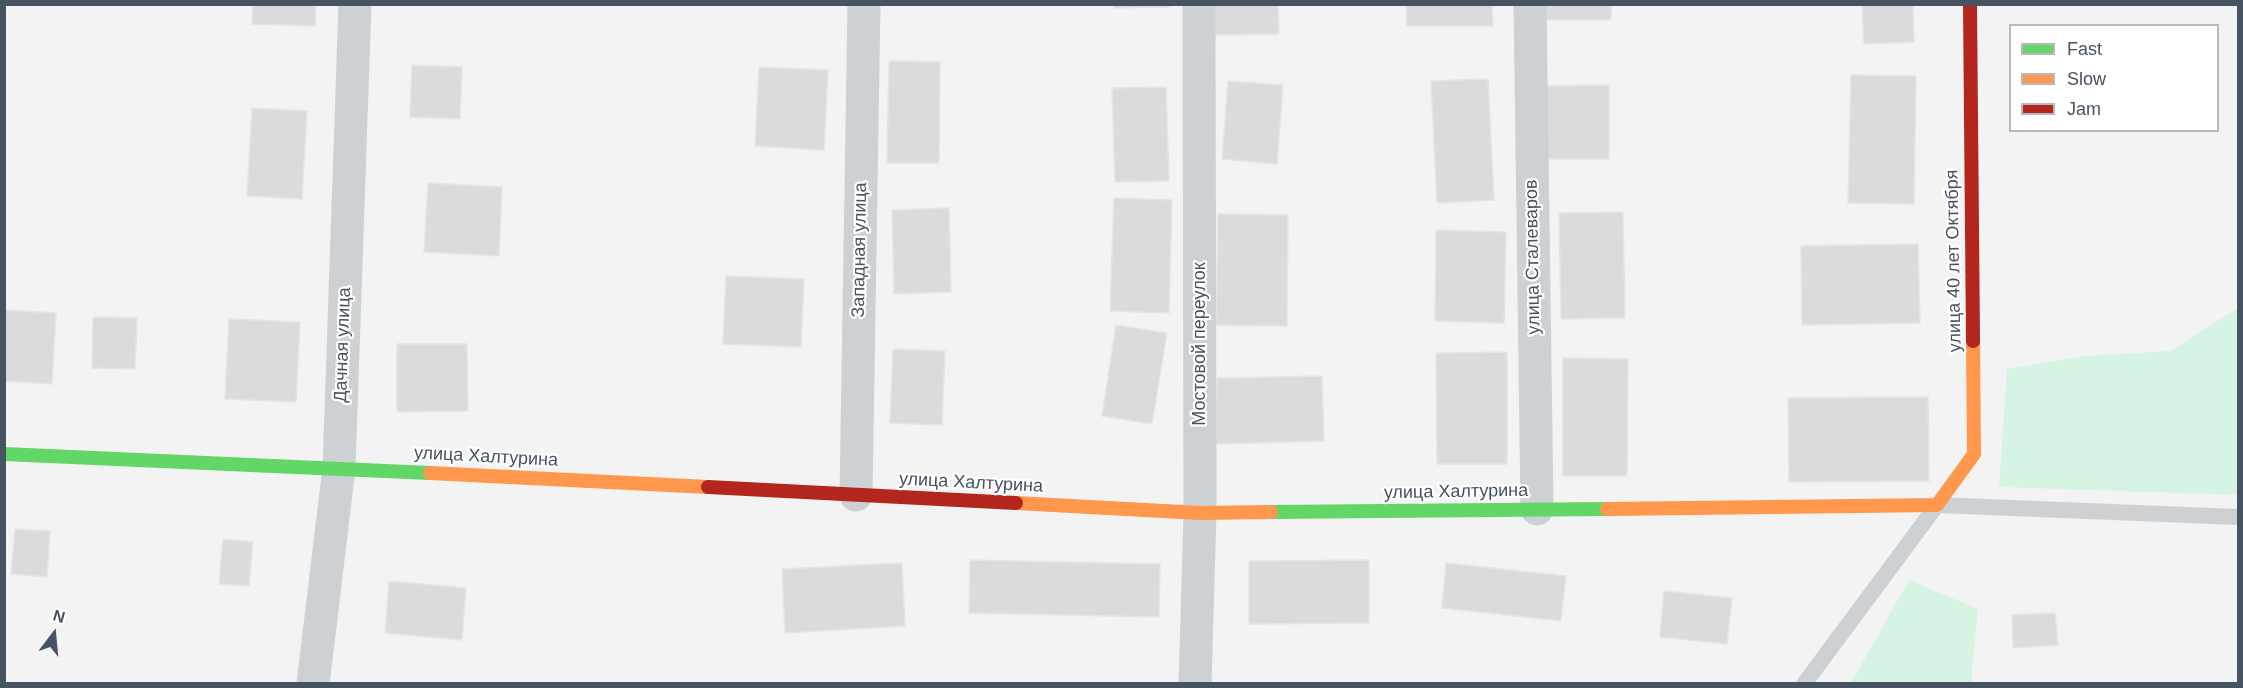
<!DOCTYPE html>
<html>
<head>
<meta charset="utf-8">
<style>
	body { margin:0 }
	#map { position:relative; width:2243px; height:688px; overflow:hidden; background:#f3f3f3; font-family:Arial,sans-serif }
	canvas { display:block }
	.frame { position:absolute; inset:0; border:6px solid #485361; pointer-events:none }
	.legend { position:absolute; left:2009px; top:24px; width:210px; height:108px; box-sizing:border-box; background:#fff; border:2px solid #b6bac0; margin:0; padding:8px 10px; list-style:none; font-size:18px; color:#485361 }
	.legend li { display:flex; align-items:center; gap:12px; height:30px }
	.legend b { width:30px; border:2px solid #b6bac0 }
	.north { position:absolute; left:24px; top:604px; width:60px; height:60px; -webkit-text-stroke:4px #fff; paint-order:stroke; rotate:16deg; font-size:16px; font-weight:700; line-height:24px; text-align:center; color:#485361 }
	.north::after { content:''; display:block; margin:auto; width:21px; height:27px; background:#485361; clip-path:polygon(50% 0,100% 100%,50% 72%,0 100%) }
</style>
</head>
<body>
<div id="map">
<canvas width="2243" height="688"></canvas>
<div class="frame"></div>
<ul class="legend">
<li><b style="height:8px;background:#63d668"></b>Fast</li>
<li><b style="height:8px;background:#ff974d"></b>Slow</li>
<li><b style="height:8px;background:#b3261e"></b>Jam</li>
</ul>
<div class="north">N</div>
</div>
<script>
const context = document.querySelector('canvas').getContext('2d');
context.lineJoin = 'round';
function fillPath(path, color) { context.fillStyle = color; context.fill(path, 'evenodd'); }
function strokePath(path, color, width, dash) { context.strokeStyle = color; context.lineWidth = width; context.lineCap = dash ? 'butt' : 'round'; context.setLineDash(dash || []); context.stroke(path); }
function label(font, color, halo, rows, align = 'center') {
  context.font = font + ' Arial,sans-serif'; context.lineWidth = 4.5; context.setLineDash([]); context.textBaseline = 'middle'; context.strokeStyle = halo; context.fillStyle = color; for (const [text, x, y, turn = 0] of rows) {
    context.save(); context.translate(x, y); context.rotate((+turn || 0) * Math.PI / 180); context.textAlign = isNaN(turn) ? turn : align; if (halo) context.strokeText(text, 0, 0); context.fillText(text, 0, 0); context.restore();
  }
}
const green = new Path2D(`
	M2235,310H2238V495L1999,487L2007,369L2085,356L2170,351Z
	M1909,580L1978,609L1971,683H1851Z`);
const building = new Path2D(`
	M253,4H316L315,26L252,24Z
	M1114,4H1169V7L1114,8Z
	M1210,4H1278L1279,34L1211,35Z
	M1406,4H1492L1493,26H1407Z
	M1543,4H1611V20H1543Z
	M1862,4H1913L1914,42L1864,44Z
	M889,61L940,62L939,163H887Z
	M412,65L462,67L460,119L410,117Z
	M759,67L828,70L824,150L755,146Z
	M1851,75L1916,76L1914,204L1848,203Z
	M1488,79L1494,200L1437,203L1431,81Z
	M1228,81L1283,85L1277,164L1222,159Z
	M1609,85V159H1547L1546,86Z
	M1166,87L1169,181L1115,182L1112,88Z
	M252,108L307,111L302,199L247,196Z
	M428,183L502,187L499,256L424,252Z
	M1114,198L1172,200L1169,313L1110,311Z
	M949,208L951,292L894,294L892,210Z
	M1623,212L1625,318L1561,319L1559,213Z
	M1218,214L1288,215L1287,326L1216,325Z
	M1436,230L1506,232L1504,323L1435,321Z
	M1918,244L1920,323L1802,325L1801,246Z
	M726,276L804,279L801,347L723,344Z
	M4,310L56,313L52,384L4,381Z
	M93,317L137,318L135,369L92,368Z
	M229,319L300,322L296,402L225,399Z
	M1116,325L1167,333L1152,424L1102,416Z
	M397,344H467L468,411L397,412Z
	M893,349L945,351L942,425L890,423Z
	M1507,352V464H1437L1436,353Z
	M1563,358L1628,359L1627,476H1563Z
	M1322,376L1324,441L1215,444L1217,378Z
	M1928,397L1929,481L1789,482L1788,398Z
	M15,529L50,531L47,577L11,574Z
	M223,539L253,542L249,586L219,584Z
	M970,560L1160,564L1159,617L969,613Z
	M1369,560V623L1249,624V561Z
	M902,563L905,626L785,633L782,569Z
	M1446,563L1566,576L1561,621L1442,608Z
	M389,581L466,588L462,640L385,633Z
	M1664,591L1732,598L1727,644L1660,637Z
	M2055,613L2058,645L2013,648L2012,615Z`);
const lane = new Path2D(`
	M1804,684L1937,505L2238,517`);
const street = new Path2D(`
	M1530,4L1537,509
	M856,495L864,4
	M313,684L339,468L355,4
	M1195,684L1200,513L1199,4`);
const fast = new Path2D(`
	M4,454L430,473
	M1271,512L1607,509`);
const slow = new Path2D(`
	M430,473L708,487
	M1016,503L1200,513L1271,512
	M1607,509L1937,505L1974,454L1973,341`);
const jam = new Path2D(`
	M1970,4L1973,341
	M708,487L1016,503`);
const streetNames = [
	["Западная улица",860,250,-89],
	["улица Сталеваров",1533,257,-91],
	["улица 40 лет Октября",1954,261,-91],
	["Мостовой переулок",1200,344,-90],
	["Дачная улица",343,345,-88],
	["улица Халтурина",486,457,3],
	["улица Халтурина",971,483,3],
	["улица Халтурина",1456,492,-1]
];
fillPath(green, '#d6f4e4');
fillPath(building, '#dadbdd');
strokePath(building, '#e5e5e6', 1.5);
strokePath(lane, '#ced1d4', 16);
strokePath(street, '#ced1d4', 33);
strokePath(fast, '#63d668', 14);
strokePath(slow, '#ff974d', 14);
strokePath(jam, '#b3261e', 14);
label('18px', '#485361', '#fff', streetNames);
</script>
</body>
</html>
